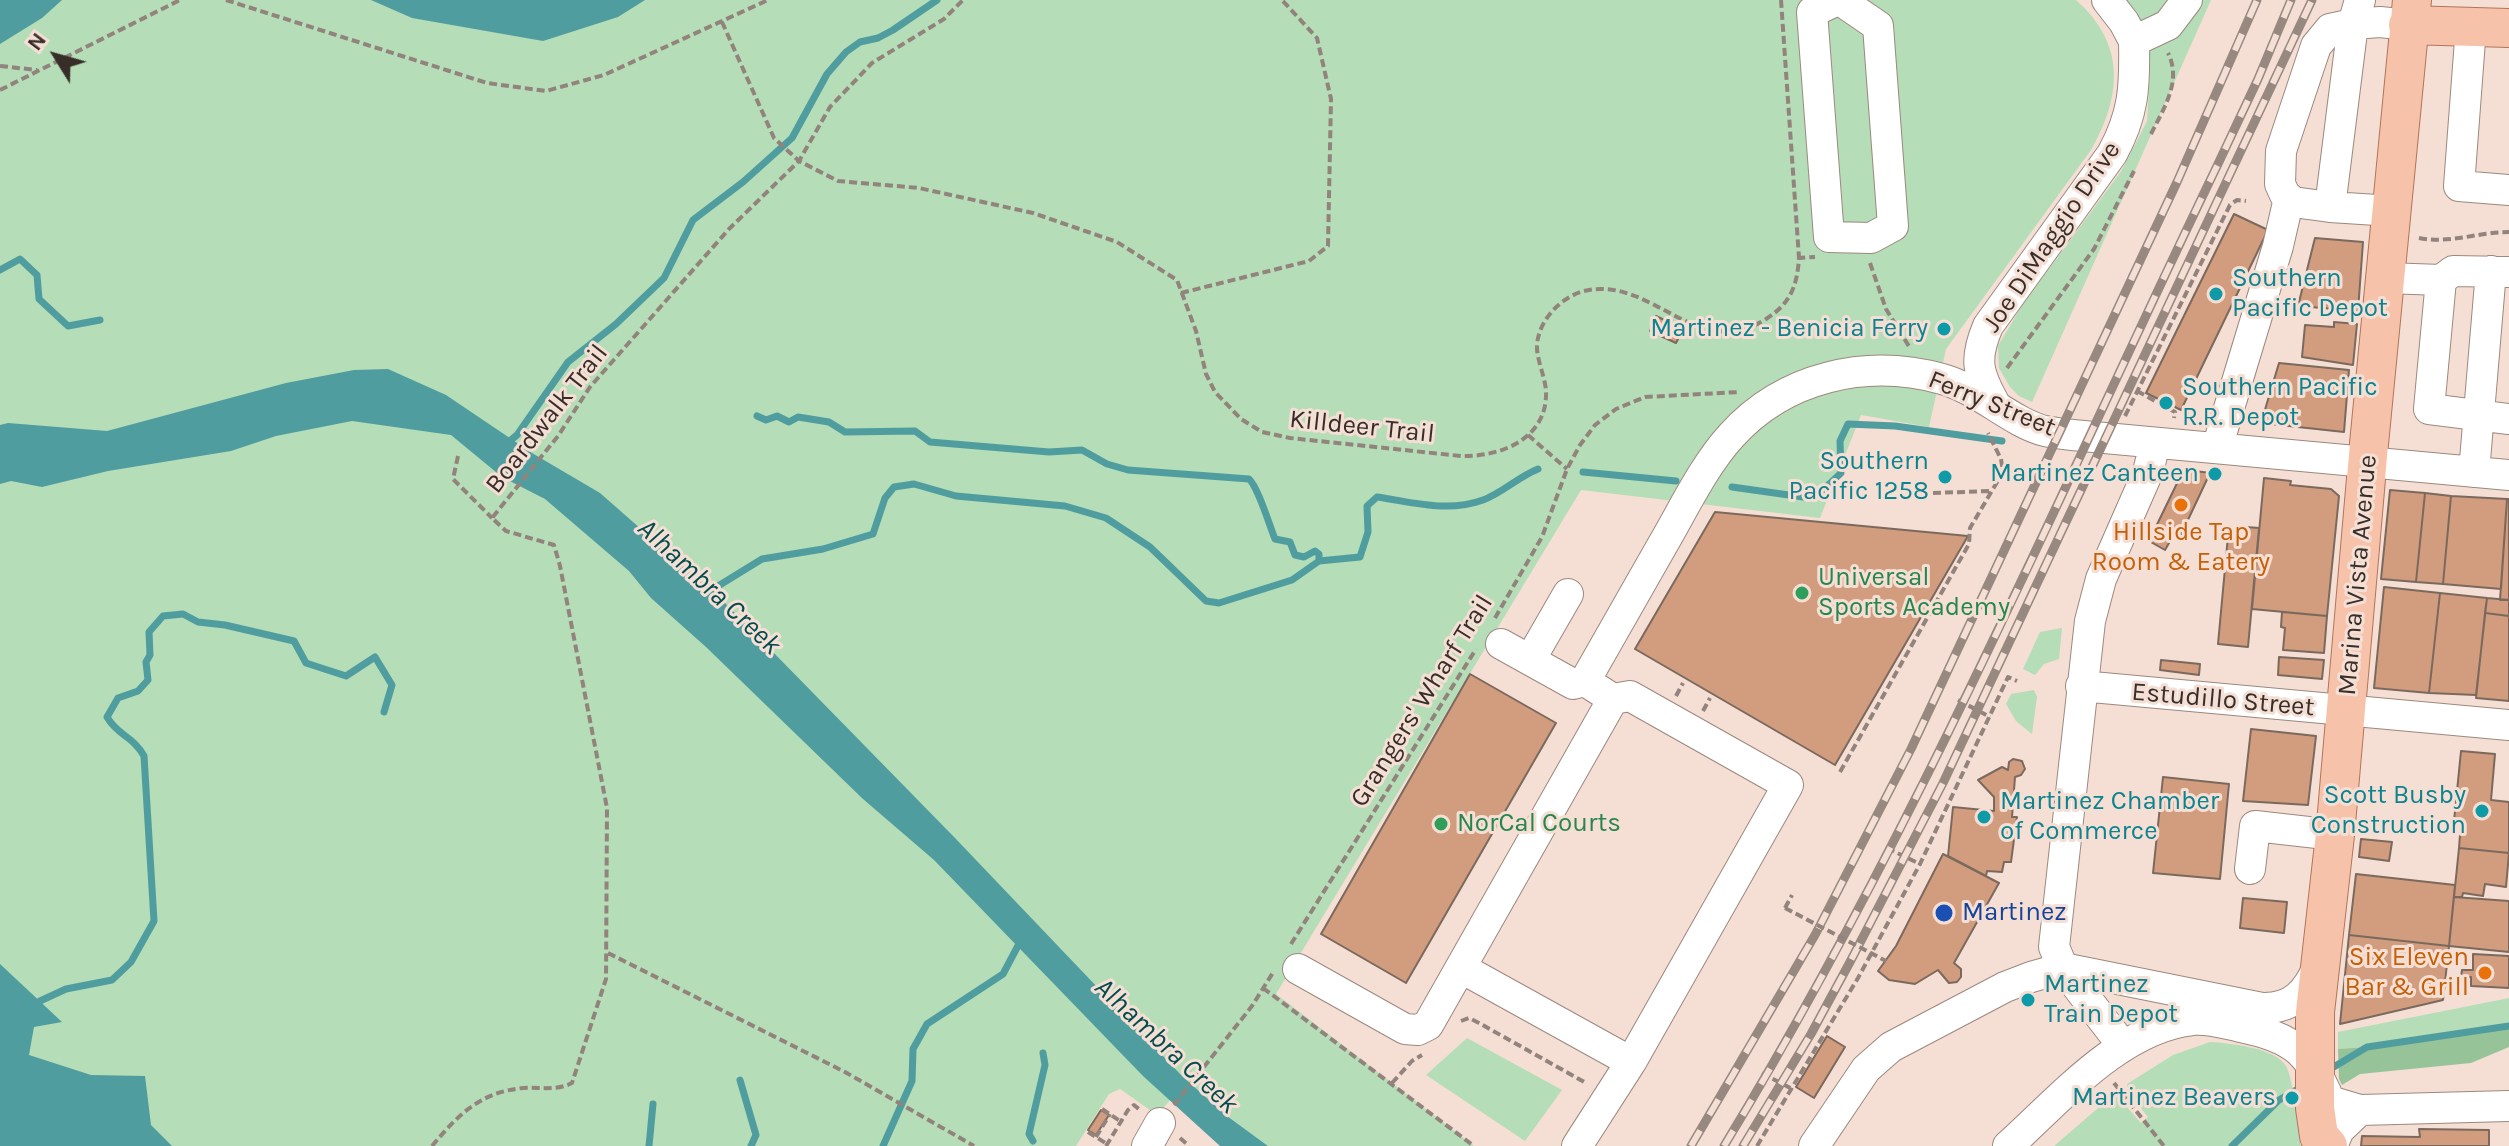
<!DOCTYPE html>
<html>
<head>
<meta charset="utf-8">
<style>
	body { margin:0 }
	#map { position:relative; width:2509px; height:1146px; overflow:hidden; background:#f5dfd4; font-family:Karla,sans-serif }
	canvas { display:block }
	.north { position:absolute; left:16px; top:16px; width:80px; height:80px; -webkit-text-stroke:6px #f5dfd4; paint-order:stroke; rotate:307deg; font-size:22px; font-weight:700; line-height:32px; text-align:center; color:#372e2a }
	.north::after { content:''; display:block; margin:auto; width:28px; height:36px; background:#372e2a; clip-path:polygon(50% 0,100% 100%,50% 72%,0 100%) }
</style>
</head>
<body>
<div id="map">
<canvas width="2509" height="1146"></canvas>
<div class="north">N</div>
</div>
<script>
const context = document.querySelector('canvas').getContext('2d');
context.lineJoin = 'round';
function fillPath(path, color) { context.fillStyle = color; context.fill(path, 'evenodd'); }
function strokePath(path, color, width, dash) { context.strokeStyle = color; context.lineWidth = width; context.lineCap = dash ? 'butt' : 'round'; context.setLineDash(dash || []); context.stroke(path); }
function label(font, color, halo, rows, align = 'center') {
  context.font = font + ' Karla,sans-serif'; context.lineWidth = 6; context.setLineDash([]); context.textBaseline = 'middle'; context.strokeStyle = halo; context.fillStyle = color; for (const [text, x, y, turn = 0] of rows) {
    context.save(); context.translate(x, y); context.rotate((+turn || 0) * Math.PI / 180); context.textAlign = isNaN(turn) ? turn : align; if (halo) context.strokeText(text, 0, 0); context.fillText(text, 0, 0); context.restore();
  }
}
const green = new Path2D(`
	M0,0H2076C2126,44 2122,96 2091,150L1946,349L1929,427L1861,415L1820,518L1581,490L1276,994L1474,1146H1268L1227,1116L1187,1081L1157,1115L1120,1089L1109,1094L1076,1146H0Z
	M2124,0H2211L2032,402L2019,396L2010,387L1999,368L1998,346L2021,307L2122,170L2147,121L2150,71L2133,12Z
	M2062,628L2059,659L2044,664L2035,675L2023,669L2040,632Z
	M2034,690L2037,697L2032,734L2016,721L2006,704L2011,694Z
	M2509,998V1026L2367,1047L2338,1049V1032Z
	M1467,1038L1562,1090L1525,1141L1426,1075Z
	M2210,1042C2229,1043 2276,1048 2286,1066C2294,1081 2297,1126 2301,1146H2054L2112,1096L2119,1098L2141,1123L2148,1117L2128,1092L2127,1084L2173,1055Z`);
const forest = new Path2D(`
	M2509,1026V1047L2471,1063L2360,1074L2342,1085L2339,1079L2338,1049L2367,1047Z`);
const water = new Path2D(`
	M0,0H62L42,18L0,44Z
	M371,0H645L618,17L543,41L412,18Z
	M388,369L446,395L532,453L600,493L724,602L955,838L1182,1076L1227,1116L1268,1146H1220L1143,1076L934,860L863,799L706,647L651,598L629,571L545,499L502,477L451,435L352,421L276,436L231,451L108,471L42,487L11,481L0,484V425L8,423L107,431L286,383L354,370Z
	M0,964L62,1022L34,1027L29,1055L91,1075L145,1076L151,1125L172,1146H0Z`);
const stream = new Path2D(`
	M0,270L20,259L37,275L39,299L68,326L100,320
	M757,416L766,420L777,416L789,422L798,417L829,422L845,432L915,431L930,442L1049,452L1082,450L1107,464L1128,470L1249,479C1258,487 1269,524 1275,539L1290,542L1295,555L1304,557L1315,551L1319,554V561
	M505,445L517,435L568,362L616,324L664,278L693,220L743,182L792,138L827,74L846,52L860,42L878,38L893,30L937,0
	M1583,472L1676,481
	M1732,487L1803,497L1823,490L1841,473L1840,441L1848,424L1895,426L2002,441
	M705,597L710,591L762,559L823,549L873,534L885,498L894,487L914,484L956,496L1065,506L1106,518L1150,547L1206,601L1219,603L1292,580L1319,561L1360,557L1368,532L1367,506L1377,497C1413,502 1447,513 1483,500C1502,493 1518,477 1538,469
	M40,1001L66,989L112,980L131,962L154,921L144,756C133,736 118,736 107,717L118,698L138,691L148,680L146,662L150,655L149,632L163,616L183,614L198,622L225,625L294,641L306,663L346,676L375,657L392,685L384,712
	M2327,1071L2367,1047L2509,1026
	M740,1080L756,1135L751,1146
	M1033,1141L1029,1134L1045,1065L1043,1053
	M649,1146L653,1104
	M883,1146L912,1081L913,1049L927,1024L1003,974L1021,940
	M2232,1146L2279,1100L2303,1086`);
const building = new Path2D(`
	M2234,214L2268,230L2181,410L2146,393Z
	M2315,238L2363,242L2358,311L2298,306Z
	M1656,316L1683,329L1676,343L1650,331Z
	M2334,322L2357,324L2353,365L2302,357L2305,325L2334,327Z
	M2279,363L2349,370L2344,432L2261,423Z
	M2188,470L2210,473L2179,539L2173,536L2165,550L2149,541L2182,473Z
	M2264,478L2291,481L2290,485L2331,489L2339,496L2327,616L2252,609Z
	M2390,490L2425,493L2416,582L2381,579Z
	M2425,493L2451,496L2443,584L2416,582Z
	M2451,496L2507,499L2501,589L2443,584Z
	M2507,499H2509V600H2500Z
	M1715,512L1968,536L1835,765L1635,649Z
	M2246,527L2259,528L2248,647L2218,644L2228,536L2245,537Z
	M2384,587L2440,593L2429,693L2374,688Z
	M2440,593L2487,598L2476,695L2429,693Z
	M2487,598L2509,600V616L2485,613Z
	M2282,612L2327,616L2324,653L2283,650L2285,628L2281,627Z
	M2485,613L2509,616V701L2476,698Z
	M2279,657L2324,660L2322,679L2278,675Z
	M2161,660L2200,664L2199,675L2160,670Z
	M1470,674L1556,723L1406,983L1321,934Z
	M2251,729L2316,736L2308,805L2243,801Z
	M2461,751L2495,754L2491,800L2509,802V853L2459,848L2461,822L2454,821Z
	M2013,759L2022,761L2025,769L2021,775L2015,777L2012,817H2017L2011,862H2004L2002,872L1987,871L1986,876L1948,856L1953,807L1994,811V797L1978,780L2002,767L2008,770L2009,762Z
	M2163,777L2229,784L2220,879L2153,873Z
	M2361,839L2392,842L2389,861L2359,857Z
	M2459,848L2509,853L2506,887L2485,884L2483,896L2463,893L2462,897H2454Z
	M1943,854L1999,883L1954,963L1961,969V977L1957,982L1949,983L1938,970L1915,984L1889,980L1878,971L1896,946Z
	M2356,874L2455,885L2449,946L2349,935Z
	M2454,897L2509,901V952L2449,946Z
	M2243,898L2287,902L2284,933L2240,928Z
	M2349,935L2449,946L2443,1000L2340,1024Z
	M2473,954L2509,956V988L2471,986V977H2461L2462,970H2473Z
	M1827,1036L1845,1047L1814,1098L1796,1087Z
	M1101,1110L1109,1115L1096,1135L1088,1130Z
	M2419,1129L2489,1130V1146H2361L2362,1136L2420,1137Z`);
const path = new Path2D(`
	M226,0L487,83L546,91L604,75L768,0
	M1781,0L1799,258
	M722,22L774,138L799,161L838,181L919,188L1033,213L1117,242L1177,280L1196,331L1206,374L1215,392L1241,419L1262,432L1290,438L1461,456C1502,457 1548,438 1546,391C1545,377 1538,363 1537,349C1536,321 1563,294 1589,290C1655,279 1697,362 1766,319C1791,303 1797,286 1799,258L1815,257
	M0,66L37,70
	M0,90L180,0
	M2151,134C2164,108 2182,81 2168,53
	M2419,238C2451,244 2478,232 2509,232
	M1870,263L1886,309L1910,348
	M1181,293L1309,261L1328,246L1331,99L1317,38L1282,0
	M2007,368L2094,249L2134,171
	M2137,391L2175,412L2174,418
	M2125,416L2230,205L2237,200L2246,201
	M1528,435L1567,469
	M458,456L453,479L492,518
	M1933,493L1992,491
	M1495,618L1542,537L1567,469L1580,445L1595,425L1616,409L1645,397L1740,392
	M1676,696L1683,683
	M1958,700L1990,717
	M1703,711L1710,698
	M1840,772L1969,544L1970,528L2003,472L2001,459L1988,433
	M1887,848L1920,864
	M1785,908L1792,895
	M1291,944L1476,649
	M608,953L845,1072L974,1146
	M1263,988L1474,1146
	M1461,1021L1469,1018L1479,1023L1586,1083
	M1762,1073L1792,1089
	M1392,1083L1412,1061L1422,1055
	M2114,1083L2164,1146
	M1174,1105L1252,1006L1274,971
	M1102,1109L1120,1121
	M1088,1132L1107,1144
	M1096,1137L1110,1114
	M1180,1138L1189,1146
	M432,1146C458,1115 480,1092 523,1088C540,1087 556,1091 572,1083L606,979L607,808L560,566L554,545L506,531L492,518L558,436L590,387L729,229L799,161L830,107L872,63L944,19L963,0
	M1106,1146L1128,1110L1134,1105L1140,1110
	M1757,1146L1858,978L1920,864L2008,677L2017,681`);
const minor = new Path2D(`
	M1838,0L1812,12L1829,237L1871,238L1893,226L1878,26L1840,0
	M2107,0L2124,22L2134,41
	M2471,27L2459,186L2509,190
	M2330,207L2293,202L2285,195L2280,184L2281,151L2316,46L2330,29L2353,24L2360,0
	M2393,211L2330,207L2353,24L2380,22L2408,25
	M2386,278L2441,280L2453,271L2509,272
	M2441,280L2429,409L2509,419
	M1995,404C1977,372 1974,359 1988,326L2112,154C2134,114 2135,87 2134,41L2168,25L2187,0
	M2217,448L2278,246L2289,198
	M2474,472L2491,271
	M1501,644L1573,684L1585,681L1613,699L1630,696L1788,785L1631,1062L1577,1146
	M1530,660L1568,594
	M1585,681C1611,635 1637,590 1663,544C1684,508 1703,467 1731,436C1784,377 1866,358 1942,379C1979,389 2012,423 2045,431C2064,435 2086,436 2105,438L2509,475
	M2081,686L2509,725
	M2250,869L2255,826L2335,835
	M1298,969L1405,1029L1418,1030L1428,1025L1613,699
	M1463,969L1631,1062
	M2123,1046L2063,968L2054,947L2090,621L2101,579L2148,472L2155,443
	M1147,1146L1160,1123
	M1814,1146L1866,1069L1891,1047L2005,987L2031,977L2063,968L2262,1008C2293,1009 2307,992 2319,965
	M2008,1146C2059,1100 2121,1027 2193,1020C2208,1018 2226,1024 2241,1027C2294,1038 2308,1051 2330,1101L2360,1110
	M2332,1146L2339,1130L2360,1110L2509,1106`);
const major = new Path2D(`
	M2408,25L2509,28
	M2328,1146L2319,1136L2315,1108V1012L2335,835L2369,444L2412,0`);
const rail = new Path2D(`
	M1691,1146L1815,935L1911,749L2177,182L2257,0
	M1724,1146C1915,833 2059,494 2218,164L2258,79L2291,0
	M1743,1146L1811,1034L1850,962L1943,783L2312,0`);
const pathBridge = new Path2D(`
	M1785,908L1886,961`);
const markers = [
	[2216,294,8,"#0f9aa8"],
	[1944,329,8,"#0f9aa8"],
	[2166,403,8,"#0f9aa8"],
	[2215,474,8,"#0f9aa8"],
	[1945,477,8,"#0f9aa8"],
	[2181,505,8,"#e8710a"],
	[1802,593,8,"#2e9e5b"],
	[2482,811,8,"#0f9aa8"],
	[1984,817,8,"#0f9aa8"],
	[1441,824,8,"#2e9e5b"],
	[1944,913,10,"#1a4fb4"],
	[2485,973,8,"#e8710a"],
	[2028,1000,8,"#0f9aa8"],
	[2292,1098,8,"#0f9aa8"]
];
const streetNames = [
	["Joe DiMaggio Drive",2052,237,-56],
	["Ferry Street",1992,404,22],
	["Boardwalk Trail",547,419,-52],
	["Killdeer Trail",1362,427,6],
	["Marina Vista Avenue",2358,575,-85],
	["Estudillo Street",2223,700,5],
	["Grangers' Wharf Trail",1422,701,-58]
];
const cultureNames = [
	["Southern",2232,279,"left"],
	["Pacific Depot",2232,309,"left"],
	["Martinez - Benicia Ferry",1928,329],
	["Southern Pacific",2182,388,"left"],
	["R.R. Depot",2182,418,"left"],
	["Southern",1929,462],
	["Pacific 1258",1929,492],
	["Martinez Canteen",2199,474],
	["Scott Busby",2466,796],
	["Construction",2466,826],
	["Martinez Chamber",2000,802,"left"],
	["of Commerce",2000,832,"left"],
	["Martinez",2044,985,"left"],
	["Train Depot",2044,1015,"left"],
	["Martinez Beavers",2276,1098]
];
const foodNames = [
	["Hillside Tap",2181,533],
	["Room & Eatery",2181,563],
	["Six Eleven",2469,958,"right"],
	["Bar & Grill",2469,988,"right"]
];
const leisureNames = [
	["Universal",1818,578],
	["Sports Academy",1818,608],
	["NorCal Courts",1457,824]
];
const transitNames = [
	["Martinez",1962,913]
];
const waterNames = [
	["Alhambra Creek",709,587,43],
	["Alhambra Creek",1166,1046,43]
];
fillPath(green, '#b5ddb7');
fillPath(forest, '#96c398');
fillPath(water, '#509d9f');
strokePath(stream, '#509d9f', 7);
fillPath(building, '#d19d7e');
strokePath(building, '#7b695e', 2);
strokePath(minor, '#9c887e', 32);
strokePath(major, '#b17459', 40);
strokePath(path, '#92837c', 4, [8, 4]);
strokePath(minor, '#fff', 30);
strokePath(major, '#f7c2aa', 38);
strokePath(rail, '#978880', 9);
strokePath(rail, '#f5dfd4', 6, [18]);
strokePath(pathBridge, '#92837c', 4, [8, 4]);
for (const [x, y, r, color] of markers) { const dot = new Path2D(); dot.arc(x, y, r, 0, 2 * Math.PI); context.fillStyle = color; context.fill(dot); strokePath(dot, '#f5dfd4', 3); }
label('26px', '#372e2a', '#f5dfd4', streetNames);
label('26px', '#0d838f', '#f5dfd4', cultureNames, 'right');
label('26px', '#c56008', '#f5dfd4', foodNames);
label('26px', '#27864d', '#f5dfd4', leisureNames, 'left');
label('26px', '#164399', '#f5dfd4', transitNames, 'left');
label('italic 28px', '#024c4e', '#f5dfd4', waterNames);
</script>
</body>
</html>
